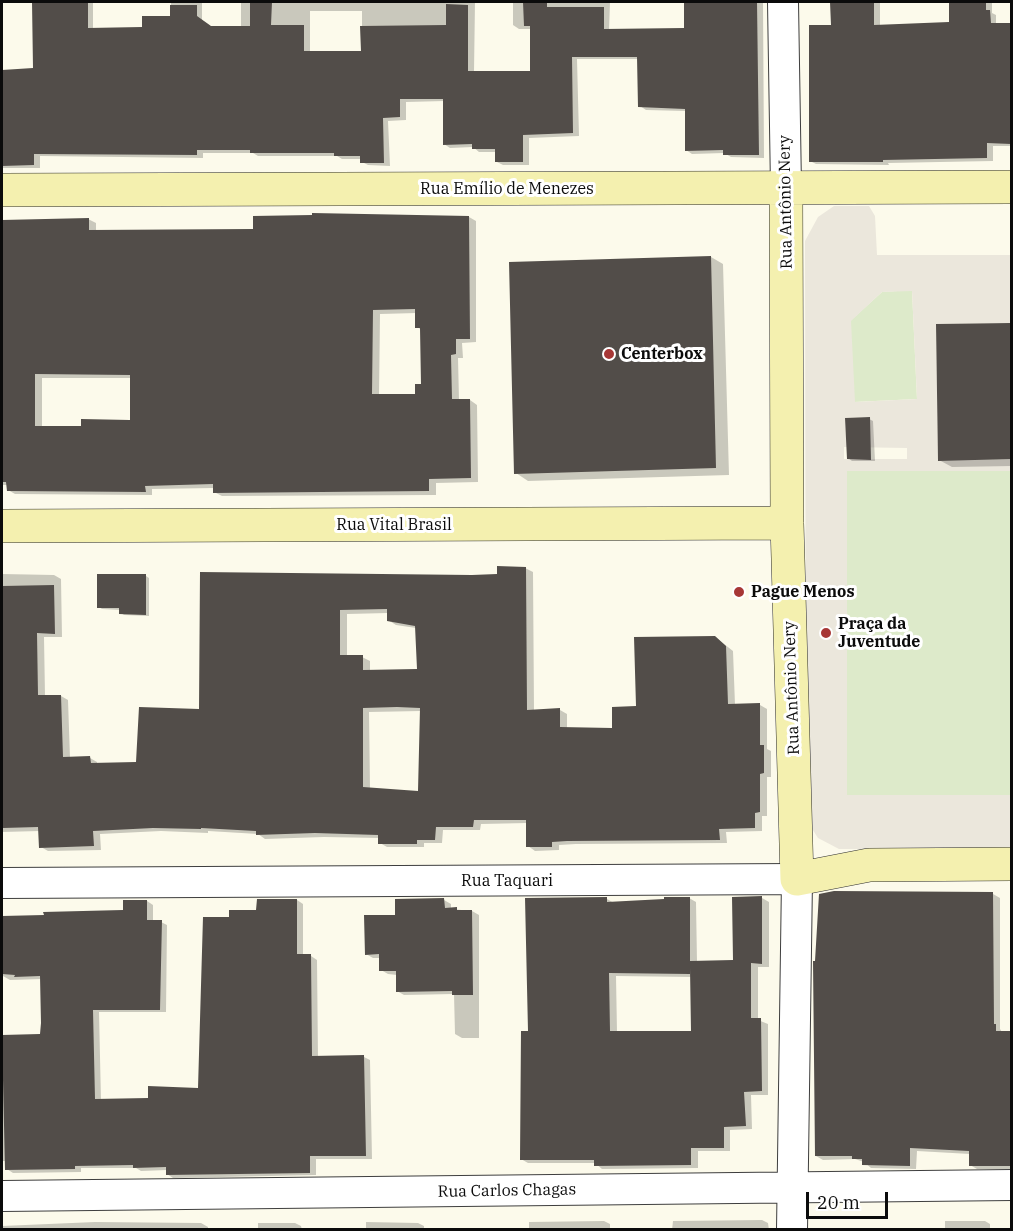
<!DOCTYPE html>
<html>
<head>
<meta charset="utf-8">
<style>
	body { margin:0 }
	#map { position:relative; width:1013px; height:1231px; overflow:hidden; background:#fcfaeb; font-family:"IBM Plex Serif",serif }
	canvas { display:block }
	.frame { position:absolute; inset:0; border:3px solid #0b0b0b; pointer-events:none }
	.scale { position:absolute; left:806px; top:1192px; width:82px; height:27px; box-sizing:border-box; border:3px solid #0b0b0b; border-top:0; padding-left:8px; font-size:18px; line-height:21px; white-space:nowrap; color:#0b0b0b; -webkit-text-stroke:4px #fff; paint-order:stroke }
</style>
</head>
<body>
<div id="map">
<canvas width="1013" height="1231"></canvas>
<div class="frame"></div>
<div class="scale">20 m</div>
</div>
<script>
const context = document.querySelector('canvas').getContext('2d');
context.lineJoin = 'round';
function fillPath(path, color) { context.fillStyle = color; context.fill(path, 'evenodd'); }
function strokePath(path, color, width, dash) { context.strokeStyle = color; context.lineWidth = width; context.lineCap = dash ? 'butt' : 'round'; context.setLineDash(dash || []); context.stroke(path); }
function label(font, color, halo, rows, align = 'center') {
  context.font = font + ' "IBM Plex Serif",serif'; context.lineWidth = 6; context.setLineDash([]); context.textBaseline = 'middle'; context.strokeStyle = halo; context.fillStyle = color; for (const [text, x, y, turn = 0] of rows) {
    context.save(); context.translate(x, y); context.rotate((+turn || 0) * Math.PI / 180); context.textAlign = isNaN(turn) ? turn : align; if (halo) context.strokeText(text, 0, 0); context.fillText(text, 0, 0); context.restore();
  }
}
const pitch = new Path2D(`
	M912,290L917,399L854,402L850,321L882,292Z
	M847,471H1011V795H847Z`);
const plaza = new Path2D(`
	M834,206H869L875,216L877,255H1011V323L936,324L938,460L1011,459V471H847V795H1011V849H839L818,838L809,824L806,808L805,241L818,217ZM912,291L917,399L855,402L851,321L882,292ZM869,417L870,435L846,436L845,418ZM844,447L907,448V459H844Z`);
const shadow = new Path2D(`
	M34,2H93V29H144L171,17V2H202V21L212,28L241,27V2H475L474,72L532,73L531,29H519L513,25V2H610L609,31L686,30V2H763L764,158L731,157L724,153L692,154L686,150V111L646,110L640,106L639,59H577L579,136L529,138V165H503L497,162V152H479L473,147L450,148L444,144L445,101L406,102V120L388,121L390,166L368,165L362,162V159H342L337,156H258L253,153H203V158L40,156V168H2V71L34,69ZM310,11H362V52H310Z
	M832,2H880V26L950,24V2H992V13L996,15V24L1012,25V146H993V161L888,163L889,165L816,164L810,161L832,26Z
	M469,217L476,221V342L462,343L463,358H458L459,400H470L477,405L478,482L436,483V495L222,496L214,492V488L152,489V495L15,494L8,490V485H2V221L88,219L96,223V231L254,230ZM417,313V327L422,330L423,385L417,396L379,395L380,314ZM42,378H131V421L82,428L42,427Z
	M711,257L723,264L729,475L528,481L516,473Z
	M1012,324V466L952,467L939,460L938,325Z
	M869,419L873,421L875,461H852L848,458Z
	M525,568L533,572L534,711L560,710L567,714V729H613L715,637L733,651L735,705H760L767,709V749L771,751V777H767V816H762V831L726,832L727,843L576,844L559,845V850L535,851L528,846V823L481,824L480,830H443L442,843H424V847H387L380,843V838L324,837L265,839L258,834L208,831V833L161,831L100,834L101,850L48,851L41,847L40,831L2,832V763H3L2,722V574L54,575L61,579L62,637H44L45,696H61L68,700L70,758H90L97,762V764L138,763L201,710L202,573L498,576ZM388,613V620L396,625L416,628L419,671H370V661L362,657H347V614ZM421,711L420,793L370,789L369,712Z
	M146,576L149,578V616L124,615L121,613V610L102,609L99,607Z
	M834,892L993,894L1000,898V1029L1002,1032H1012V1169H977L970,1165V1154L917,1151L916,1169L871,1168L864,1162L855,1159L823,1160L816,1156L817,962Z
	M689,898L696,902L697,962H734L762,898L769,902V967H758V1020L768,1024V1095H751L752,1129L730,1130V1151H698V1168L602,1169L595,1163H528L521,1159L530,1033L607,899L614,903ZM616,976L692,977L693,1032H617Z
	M297,900L303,904V956H311L317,960L318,1058L364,1057L370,1060L372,1159H316V1175L173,1178L167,1174V1170L141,1171L136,1168H81V1172L13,1173L7,1169V1161H2V1036H41L42,979L10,980L3,976V970H2V917H45L124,912V901H147L153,905V922H161L167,925L166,1012H99L101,1101L149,1100L200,1089L231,919Z
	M444,900L451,904V909L472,911L479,915V1038H462L455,1034L454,994L404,995L397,991V975L388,974L381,970V958H373L366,954L397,916Z
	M762,1220L768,1223L769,1230H672L673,1221Z
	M604,1221L610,1224V1229L627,1230H529V1222Z
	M945,1221H985L990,1224V1230H945Z
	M95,1222L201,1223L208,1227V1230H2V1226Z
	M366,1222L418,1223L424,1226V1230H366Z
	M258,1223H295L301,1226L302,1230H258Z`);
const building = new Path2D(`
	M32,2H88V28L142,27V16H170V5H197V16L211,26H250V2H272L271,25H304V51H361L360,26L446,25V4L468,5V71H530V26H524L523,2H547V7H604V29L684,28V2H757L759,155H723V150L685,151V109L638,107L637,57H572L573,133L523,135V162H495V149H472V144L443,145V99H400V117L383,118L384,163H360V156H334V153H250V150H197V155L34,154V165L2,166V70L33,68Z
	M830,2H874V25L949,22V2H986V10H990L991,23H1010L1011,144L987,143V158L883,160V162H809V25H831Z
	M312,213L469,216L470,339H456V354L451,355L452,399H470L471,478L429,479V491L213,493V484L145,486L146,492L7,491L6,482H2V220L89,218V230L253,229V216L312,215ZM415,309V328H420L421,384H415V394H372L373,310ZM35,374L130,375V420L81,419V426H35Z
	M711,256L716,468L514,474L509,262Z
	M1011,323V459L938,461L936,324Z
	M870,417L871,460L847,459L845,418Z
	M497,566L526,567L527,710L560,708V727L612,728V707L636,706L634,637L715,636L726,646L728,704L760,703V745H764V773L760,774V812L755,813V828L719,829L720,840L567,841L552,842V847H526V820H474L473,827H436L435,840H417V844H378V835L315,833L256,835V831L201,828V829L153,828L93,831L94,846L39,848L38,827L3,828L2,586L54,585L55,634L37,633L38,695H61L63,757L90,756L91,763L136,762L139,707L199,709L200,572L472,575L497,574ZM387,609V621L415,626L417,669L363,670V655H340V610ZM397,707L420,708L418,791L363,787V708Z
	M97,574H146V615L119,614V608H97Z
	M834,891L993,892L994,1024H996V1031H1011V1166H969V1151L910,1148V1166L862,1165V1159H852V1156H815L813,961H815L819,894Z
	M762,896V964L751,963V1018H761L762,1091L744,1092L746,1126L724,1127V1148H691V1165L594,1166V1160H520L521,1031H528L525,898L607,897V902L664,899V897H690V961L733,960L732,897ZM690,968L691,1031H610L609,973L690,974Z
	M444,898L445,908L457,907V910H472L473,995H452V991L396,992V971H379V954L365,955L364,915H395V899Z
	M257,899H297V954H311L312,1056L364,1055L366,1156H310V1173L166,1175V1167L133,1168V1165L75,1166V1169L5,1170L2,1035L40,1034L41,1023L40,976L14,977L15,975L2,974V916L44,915L43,912L123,910V900H147V920H162L160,1010H93L95,1099L148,1098V1086L198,1088L203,917H229V910H256Z`);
const street = new Path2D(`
	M783,2L786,188
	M2,883L797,879L792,1230
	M2,1196L1012,1185`);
const secondary = new Path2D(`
	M786,188L787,523L797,879L869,865L1012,864
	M2,190L1012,187
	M2,526L787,523`);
const markers = [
	[609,354,6,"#a73736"],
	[739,592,6,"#a73736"],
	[826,633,6,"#a73736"]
];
const streetNames = [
	["Rua Emílio de Menezes",507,189],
	["Rua Antônio Nery",786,202,-91],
	["Rua Vital Brasil",394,525],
	["Rua Antônio Nery",792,688,-92],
	["Rua Taquari",507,881],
	["Rua Carlos Chagas",507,1191,-1]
];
const poiNames = [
	["Centerbox",621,354],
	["Pague Menos",751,592],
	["Praça da",838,624],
	["Juventude",838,642]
];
fillPath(pitch, '#ddeaca');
fillPath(plaza, '#ebe7dc');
fillPath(shadow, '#0003');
fillPath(building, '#524d49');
strokePath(street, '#3e3e3e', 32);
strokePath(secondary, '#2d2d2d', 34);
strokePath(street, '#fff', 30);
strokePath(secondary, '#f4f0af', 33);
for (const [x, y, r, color] of markers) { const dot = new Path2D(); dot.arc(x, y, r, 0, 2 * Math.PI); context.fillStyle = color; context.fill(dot); strokePath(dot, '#fff', 2); }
label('16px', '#0b0b0b', '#fff', streetNames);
label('bold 16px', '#0b0b0b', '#fff', poiNames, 'left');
</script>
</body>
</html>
